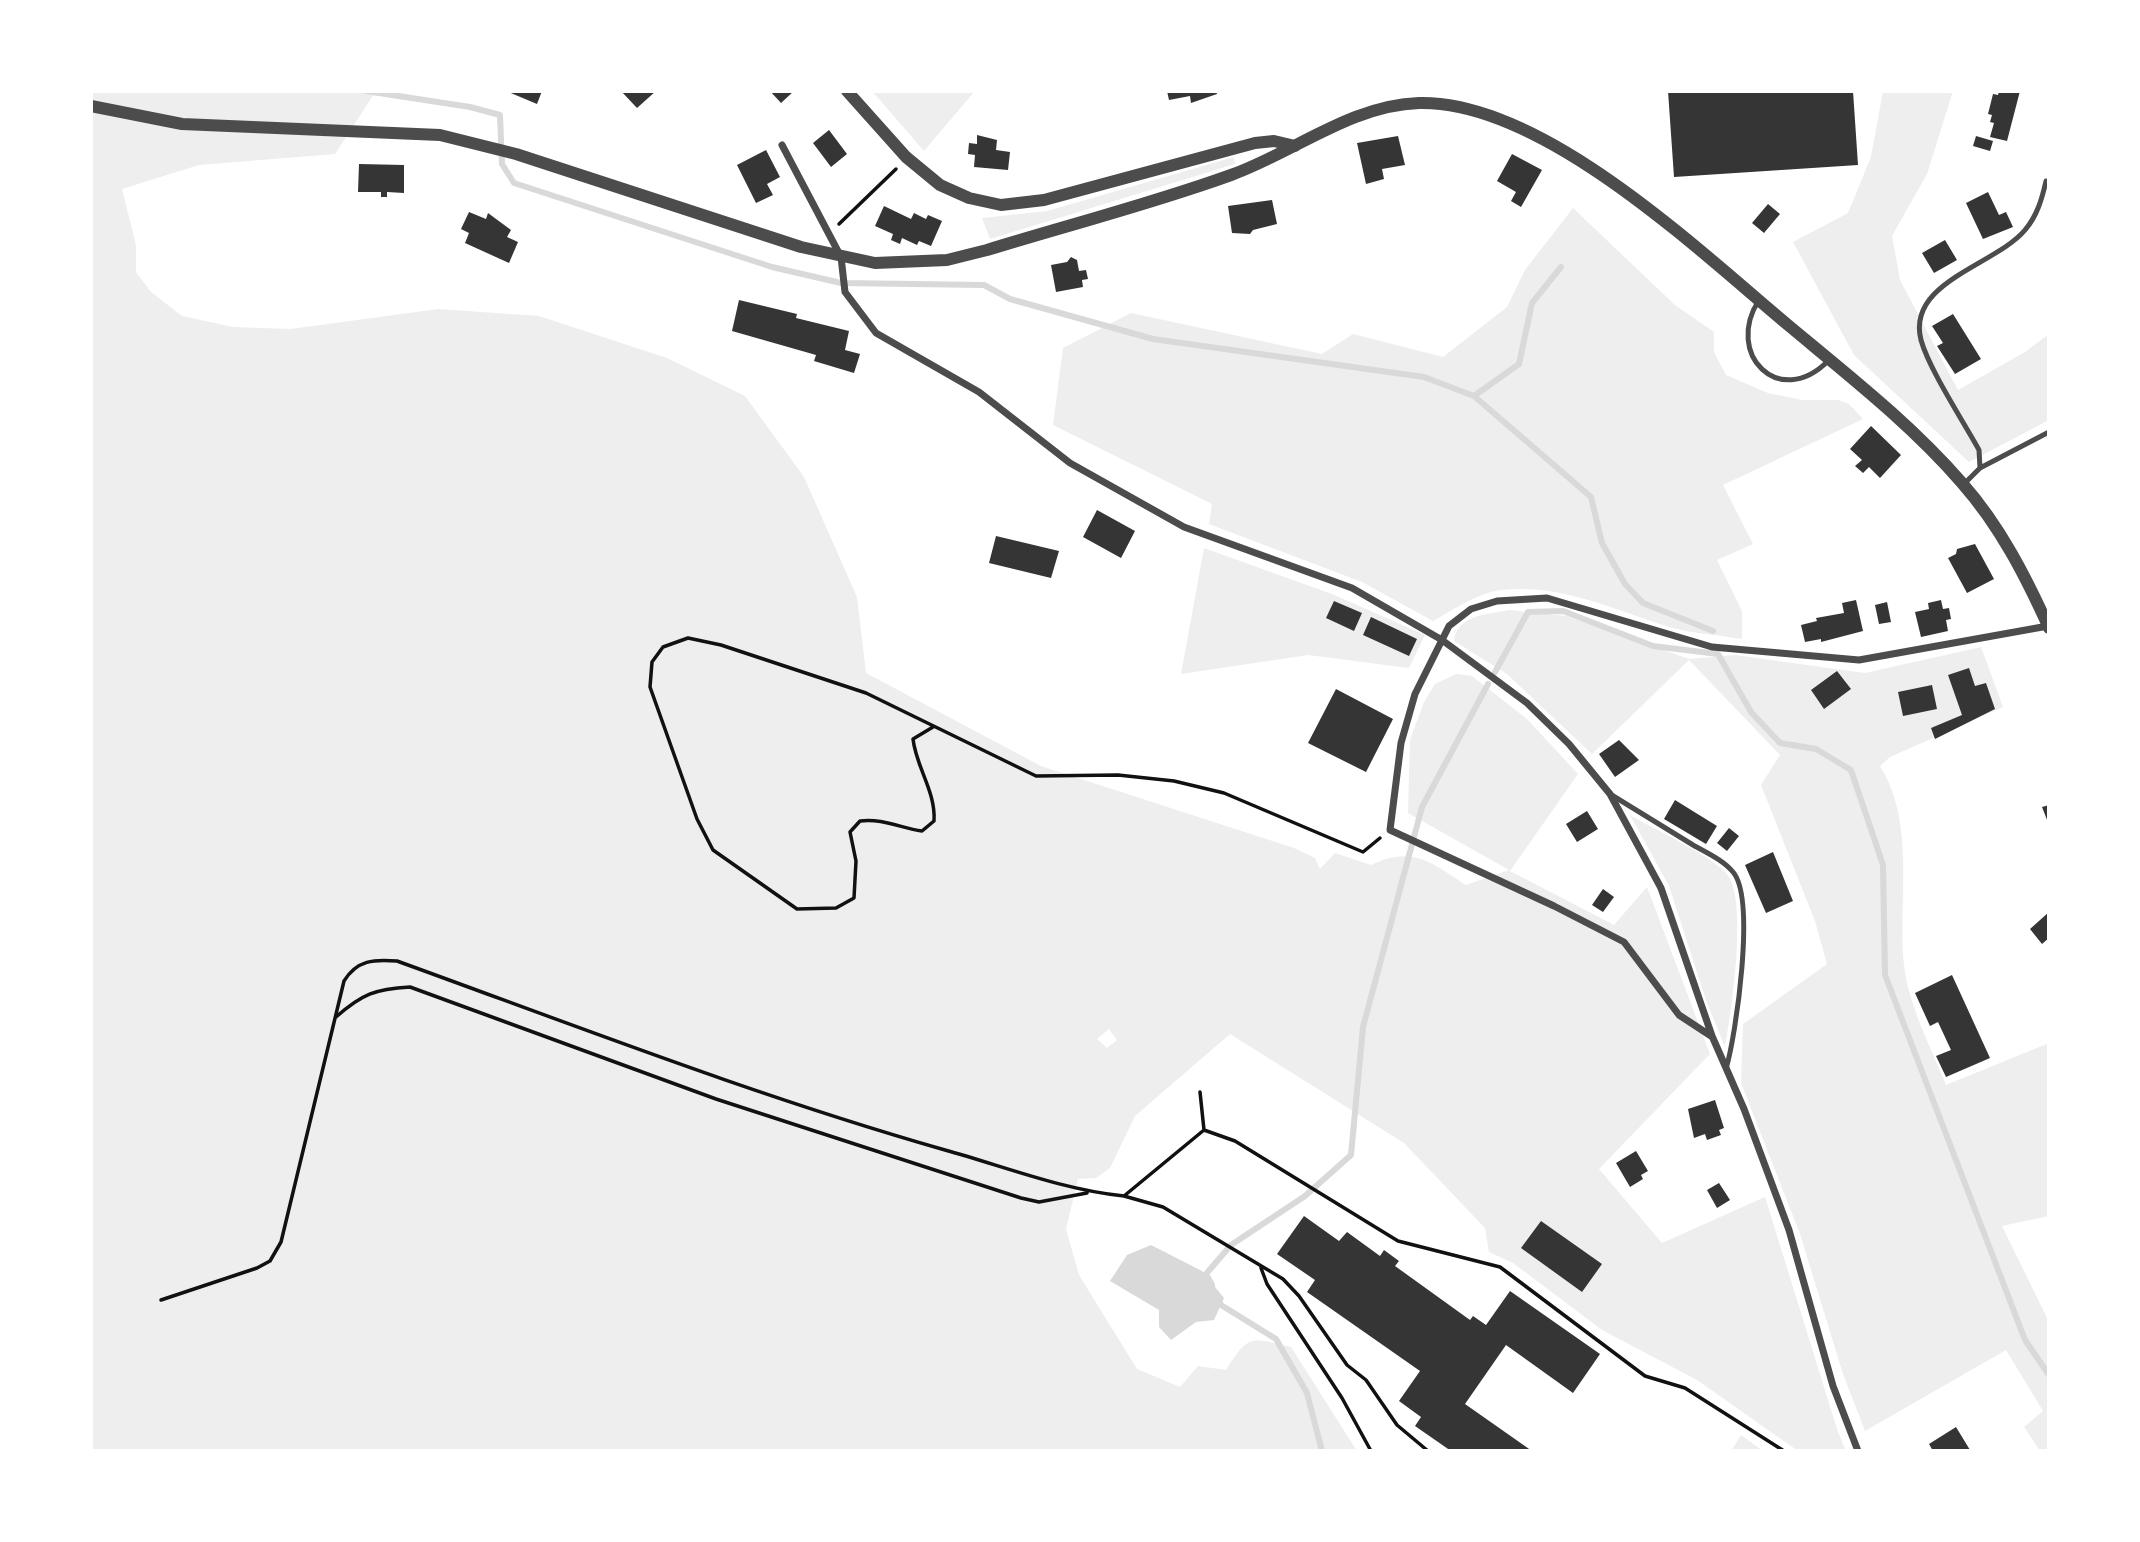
<!DOCTYPE html>
<html>
<head>
<meta charset="utf-8">
<style>
	body { margin:0 }
	#map { position:relative; width:2140px; height:1542px; overflow:hidden; background:#fff; font-family:"Nunito Sans",sans-serif }
	canvas { display:block }
	.frame { position:absolute; inset:0; border:93px solid #fff; pointer-events:none }
</style>
</head>
<body>
<div id="map">
<canvas width="2140" height="1542"></canvas>
<div class="frame"></div>
</div>
<script>
const context = document.querySelector('canvas').getContext('2d');
context.lineJoin = 'round';
function fillPath(path, color) { context.fillStyle = color; context.fill(path, 'evenodd'); }
function strokePath(path, color, width, dash) { context.strokeStyle = color; context.lineWidth = width; context.lineCap = dash ? 'butt' : 'round'; context.setLineDash(dash || []); context.stroke(path); }
const green = new Path2D(`
	M91,91H376L335,154L199,165L122,189L136,245V272L151,292L182,316L233,327L291,329L438,309L539,316L667,358L745,396L804,477L857,597L866,673L1041,766L1294,848L1315,858L1320,869L1335,853L1371,865C1412,845 1431,862 1466,885L1509,870L1408,813L1410,740L1424,702L1435,684L1456,674L1472,676L1527,719L1578,774L1510,871L1614,925L1647,887L1710,1054L1599,1169L1662,1243L1765,1197L1838,1432L1846,1451H1798L1697,1380L1602,1330L1513,1263L1489,1252L1485,1228L1404,1143L1230,1034L1135,1116L1110,1168L1096,1178L1078,1179L1066,1229L1079,1275L1137,1369L1180,1387L1198,1366L1226,1370C1249,1333 1251,1338 1291,1347L1357,1451H91ZM1109,1029L1117,1040L1107,1048L1097,1039Z
	M872,91H975L924,151Z
	M1883,91H1953L1927,174L1892,236L1900,280L1958,390L2025,352L2049,334V420L1969,462L1854,355L1793,242L1848,213L1871,157Z
	M1234,157L1235,164L990,239L982,218L1047,211Z
	M1573,208L1675,305L1714,332V352L1726,375L1768,393L1802,400H1838L1849,404L1863,419L1723,485L1753,544L1717,560L1742,611V639C1720,635 1695,634 1673,628C1616,611 1562,583 1501,590C1478,593 1453,610 1433,621L1362,582L1209,524L1212,504L1053,425L1063,348L1131,313L1322,354L1353,334L1443,357L1507,307L1525,270Z
	M1204,548L1332,594L1425,635L1409,668L1308,655L1181,674Z
	M1509,610L1566,616L1689,659L1735,655L1865,673L1981,647L2003,707L1890,757L1880,766C1916,824 1898,899 1904,964C1908,1005 1931,1047 1946,1085L2049,1043V1216L2002,1226L2049,1322V1451H2040L2024,1427L2043,1411L2006,1350L1865,1431L1843,1374L1800,1234L1741,1083L1743,1024L1827,964L1815,921L1761,785L1780,755L1689,660L1592,754L1507,674L1454,641C1456,615 1489,614 1509,610Z
	M1630,815C1655,830 1707,853 1726,873C1749,897 1731,1014 1725,1047L1707,1003L1669,886Z
	M1741,1435L1763,1451H1731Z`);
const water = new Path2D(`
	M1151,1245L1202,1271L1224,1298L1214,1320L1196,1322L1171,1340L1159,1327V1310L1110,1281L1127,1255Z`);
const stream = new Path2D(`
	M366,91L470,107L500,115L502,164L514,183L772,267L841,283L984,285L1010,299L1153,339L1424,377L1474,396L1591,497L1602,543L1625,584L1643,603L1713,631
	M1474,396L1519,364L1532,303L1561,267
	M1495,672L1528,612L1563,611L1653,646L1718,654L1751,712L1780,743L1816,749L1851,770L1883,865L1885,975L2025,1340L2049,1375
	M1212,1285L1206,1274L1231,1245L1305,1196L1351,1155L1363,1027L1422,807L1488,684
	M1218,1298L1221,1305L1276,1339L1307,1393L1322,1451`);
const building = new Path2D(`
	M506,91H542L537,104Z
	M621,91H656L637,108Z
	M770,91H794L781,103Z
	M1167,91H1216L1217,94L1191,103L1190,96L1169,100Z
	M1668,91H1853L1858,165L1674,177Z
	M1999,91H2020L2007,141L1990,137L1994,123L1990,122L1992,115L1988,114L1993,94L1998,95Z
	M829,130L847,154L831,167L813,143Z
	M977,135L997,140L996,150L1010,152L1008,170L974,167L975,155L968,154L969,143L977,144Z
	M1398,136L1405,165L1382,169L1384,179L1366,184L1357,143Z
	M1976,136L1993,141L1990,151L1973,146Z
	M766,150L780,177L767,184L773,195L756,203L737,165Z
	M1512,154L1542,170L1521,207L1511,201L1516,192L1497,181Z
	M359,164L404,165V193L387,192V197H381V192H358Z
	M1988,192L1999,215L2006,212L2013,227L1983,239L1966,203Z
	M1272,200L1277,224L1253,230L1250,234L1232,233L1228,206Z
	M1768,204L1780,214L1764,233L1752,223Z
	M884,206L911,219L914,213L926,219L928,215L942,221L931,246L919,241L917,245L902,238L900,244L891,240L893,234L875,226Z
	M469,212L486,219L488,213L511,230L507,237L518,242L509,263L465,243L469,233L461,229Z
	M1945,240L1957,260L1934,273L1922,253Z
	M1071,257L1077,260L1079,271L1086,270L1088,279L1082,280L1083,287L1056,292L1051,265L1067,262Z
	M739,300L797,314L796,318L849,331L845,350L860,354L854,373L814,361L816,355L732,331Z
	M1953,314L1981,359L1955,374L1937,346L1943,343L1932,326Z
	M1871,426L1901,455L1880,478L1869,467L1863,473L1855,466L1862,460L1850,449Z
	M1097,510L1135,531L1121,558L1083,537Z
	M996,536L1059,551L1051,578L989,563Z
	M1975,544L1994,579L1967,593L1948,558L1956,554L1957,549Z
	M1856,600L1863,631L1821,642V639L1805,642L1801,625L1817,621L1816,618L1844,613L1842,603Z
	M1941,600L1943,609L1949,608L1951,619L1946,620L1948,631L1921,637L1915,612L1929,609L1928,603Z
	M1334,601L1362,613L1354,631L1326,618Z
	M1887,602L1891,622L1879,624L1875,605Z
	M1371,617L1417,639L1409,656L1363,635Z
	M1969,668L1975,686L1986,683L1995,709L1935,739L1931,728L1962,715L1948,675Z
	M1837,671L1851,689L1824,709L1811,690Z
	M1932,685L1937,709L1903,716L1898,692Z
	M1336,689L1393,719L1366,772L1308,743Z
	M1619,740L1639,760L1615,777L1599,754Z
	M1675,800L1717,826L1706,844L1664,819Z
	M2049,805V825L2042,807Z
	M1587,811L1598,829L1577,842L1566,824Z
	M1729,828L1739,836L1727,851L1717,843Z
	M1773,852L1793,901L1766,913L1745,865Z
	M1603,889L1614,897L1603,912L1592,905Z
	M2049,912V938L2042,944L2030,929Z
	M1952,975L1990,1058L1946,1077L1936,1056L1951,1050L1938,1022L1930,1026L1915,993Z
	M1715,1100L1724,1128L1719,1130L1721,1135L1707,1140L1705,1134L1694,1138L1688,1109Z
	M1636,1151L1648,1171L1641,1175L1643,1179L1630,1187L1616,1163Z
	M1719,1183L1730,1200L1717,1208L1707,1190Z
	M1304,1216L1339,1241L1347,1232L1380,1256L1384,1250L1399,1261L1395,1266L1470,1320L1473,1316L1486,1325L1510,1291L1600,1354L1573,1393L1506,1345L1465,1404L1532,1451H1451L1415,1426L1421,1417L1399,1401L1420,1371L1307,1292L1315,1280L1277,1254Z
	M1541,1221L1602,1264L1582,1292L1521,1248Z
	M1956,1427L1970,1450L1933,1451L1929,1444Z`);
const path = new Path2D(`
	M839,224L896,169
	M933,727L913,739C916,767 936,792 934,821L922,831C901,828 882,818 860,821L850,832L856,861L854,898L836,908L797,909L713,850L697,819L650,687L652,662L663,647L688,638L721,645L866,693L1036,776L1118,775L1174,781L1224,793L1363,852L1380,838
	M336,1017C362,994 375,989 410,987L716,1099L1021,1198L1039,1202L1087,1193
	M1200,1092L1204,1130
	M1204,1130L1235,1141L1398,1241L1500,1267L1645,1376L1685,1388L1784,1451
	M1124,1196L1163,1207L1283,1279L1299,1296L1347,1365L1366,1380L1397,1425L1428,1451
	M1261,1268L1267,1284L1342,1398L1371,1451
	M161,1300L257,1268L270,1261L281,1242L344,981C357,960 374,959 397,961C579,1027 759,1097 945,1150C1003,1166 1063,1190 1124,1196L1204,1130`);
const service = new Path2D(`
	M1759,300C1724,354 1779,410 1828,361
	M1980,468L1979,450C1963,421 1929,369 1921,340C1906,282 1996,265 2025,230C2037,216 2042,199 2046,181
	M1964,484L1980,468L2049,432
	M1610,794C1638,811 1665,828 1693,845C1707,853 1723,860 1733,872C1756,899 1736,1035 1726,1069`);
const minor = new Path2D(`
	M782,145L841,257L845,292L876,333L979,392L1070,463L1184,527L1352,588L1442,640L1527,703L1569,744L1610,794L1661,888L1712,1036L1744,1109L1789,1230L1833,1386L1858,1451
	M1711,1036L1679,1015L1624,942L1554,906L1390,830L1401,743L1415,694L1449,626L1471,609L1497,601L1547,598L1712,647L1859,660L2048,626`);
const tertiary = new Path2D(`
	M847,91L906,157L940,185L969,198L1001,205L1044,200L1255,143L1274,141L1295,146
	M91,106L182,124L440,135L516,154L801,247L875,263L947,260L987,250C1068,225 1151,204 1231,175C1293,153 1351,105 1419,103C1542,100 1698,250 1788,325C1848,375 1911,424 1962,483C2000,526 2026,577 2049,628`);
fillPath(green, '#eee');
fillPath(water, '#d9d9d9');
strokePath(stream, '#d9d9d9', 6);
fillPath(building, '#353535');
strokePath(path, '#111', 3.5);
strokePath(service, '#4c4c4c', 5);
strokePath(minor, '#4c4c4c', 7);
strokePath(tertiary, '#4c4c4c', 12);
</script>
</body>
</html>
